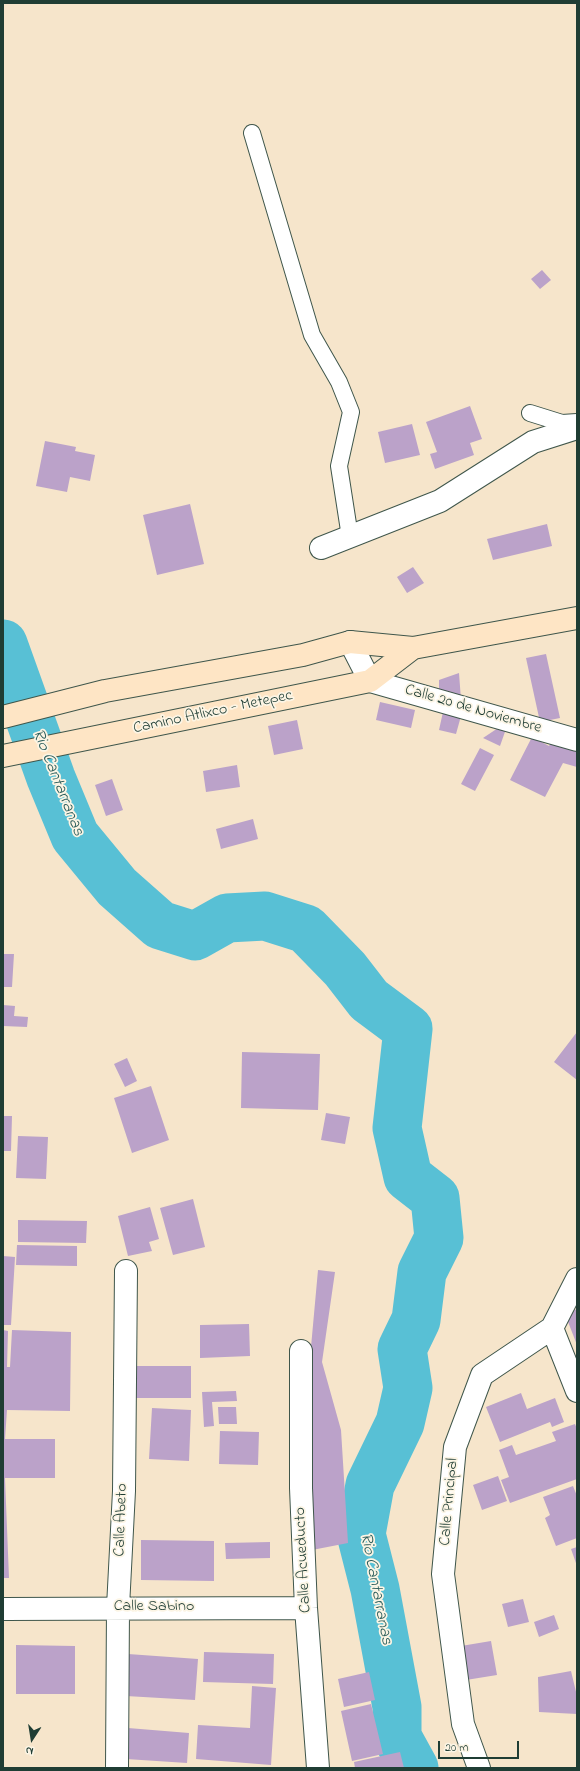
<!DOCTYPE html>
<html>
<head>
<meta charset="utf-8">
<style>
	body { margin:0 }
	#map { position:relative; width:580px; height:1771px; overflow:hidden; background:#f6e5cb; font-family:"Indie Flower",sans-serif }
	canvas { display:block }
	.frame { position:absolute; inset:0; border:4px solid #1f3d34; pointer-events:none }
	.north { position:absolute; left:12px; top:1719px; width:40px; height:40px; -webkit-text-stroke:3px #fcf5e5; paint-order:stroke; rotate:192deg; font-size:11px; font-weight:700; line-height:16px; text-align:center; color:#1f3d34 }
	.north::after { content:''; display:block; margin:auto; width:14px; height:18px; background:#1f3d34; clip-path:polygon(50% 0,100% 100%,50% 72%,0 100%) }
	.scale { position:absolute; left:438px; top:1741px; width:81px; height:18px; box-sizing:border-box; border:2px solid #1f3d34; border-top:0; padding-left:5px; font-size:12px; line-height:14px; white-space:nowrap; color:#1f3d34; -webkit-text-stroke:3px #fcf5e5; paint-order:stroke }
</style>
</head>
<body>
<div id="map">
<canvas width="580" height="1771"></canvas>
<div class="frame"></div>
<div class="north">N</div>
<div class="scale">20 m</div>
</div>
<script>
const context = document.querySelector('canvas').getContext('2d');
context.lineJoin = 'round';
function strokePath(path, color, width, dash) { context.strokeStyle = color; context.lineWidth = width; context.lineCap = dash ? 'butt' : 'round'; context.setLineDash(dash || []); context.stroke(path); }
function fillPath(path, color) { context.fillStyle = color; context.fill(path, 'evenodd'); }
function label(font, color, halo, rows, align = 'center') {
  context.font = font + ' "Indie Flower",sans-serif'; context.lineWidth = 3.5; context.setLineDash([]); context.textBaseline = 'middle'; context.strokeStyle = halo; context.fillStyle = color; for (const [text, x, y, turn = 0] of rows) {
    context.save(); context.translate(x, y); context.rotate((+turn || 0) * Math.PI / 180); context.textAlign = isNaN(turn) ? turn : align; if (halo) context.strokeText(text, 0, 0); context.fillText(text, 0, 0); context.restore();
  }
}
const river = new Path2D(`
	M3,644L51,778L75,836L117,887L160,925L195,936L227,918L265,916L306,929L345,969L369,1000L408,1029L397,1128L408,1177L435,1198L439,1238L422,1272L416,1320L402,1349L408,1388L400,1423L370,1485L361,1534L375,1589L397,1707V1737L414,1768`);
const building = new Path2D(`
	M542,270L551,280L540,289L531,279Z
	M470,406L482,439L470,443L474,455L435,469L430,454L437,452L426,422Z
	M412,424L420,455L385,463L378,432Z
	M45,441L76,447L75,451L95,455L90,481L70,477L67,492L36,486Z
	M190,504L204,564L157,575L143,515Z
	M547,524L552,546L493,560L487,539Z
	M413,567L424,583L407,593L397,577Z
	M546,654L560,718L540,722L526,658Z
	M459,673L461,700L439,694V680Z
	M380,702L415,710L411,728L376,720Z
	M443,712L461,716L456,734L439,730Z
	M297,720L303,749L274,755L268,726Z
	M498,728L506,729L500,746L483,738Z
	M532,737L549,746L553,739L577,745V767L563,763L545,797L510,780Z
	M480,748L494,755L475,791L461,784Z
	M237,765L240,787L206,792L203,771Z
	M112,779L123,810L106,816L95,785Z
	M253,819L258,839L221,849L216,829Z
	M3,954H14L12,987H3Z
	M3,1005L15,1006L14,1016L28,1017L27,1027L3,1026Z
	M577,1032V1080L554,1062Z
	M242,1052L320,1054L318,1110L241,1108Z
	M127,1058L137,1081L125,1087L114,1064Z
	M151,1086L169,1140L132,1153L114,1098Z
	M326,1113L350,1117L345,1144L321,1140Z
	M3,1116H12L11,1151H3Z
	M18,1136L48,1137L46,1179L16,1178Z
	M193,1199L205,1247L173,1255L160,1208Z
	M150,1207L159,1239L149,1242L152,1251L128,1256L118,1216Z
	M18,1220L87,1221L86,1243L18,1242Z
	M17,1245L77,1246V1266L16,1265Z
	M3,1256L15,1257L11,1325H3Z
	M318,1270L335,1272L322,1362L341,1430L348,1543L312,1550L310,1358Z
	M577,1309V1345L565,1314Z
	M249,1324L250,1356L200,1358V1325Z
	M3,1330L8,1331L7,1367H10L12,1330L71,1332L70,1411L7,1410L5,1439H55V1478H5L9,1578H3Z
	M133,1366H191V1398H134Z
	M236,1391L237,1401L212,1402L214,1426L204,1427L202,1392Z
	M521,1393L527,1409L555,1398L564,1422L552,1427L550,1422L500,1442L486,1407Z
	M218,1407H236L237,1424H219Z
	M152,1408L191,1410L189,1461L149,1459Z
	M575,1424L577,1429V1479L510,1503L501,1480L509,1477L499,1450L512,1445L516,1455L556,1441L552,1432Z
	M220,1431L259,1432L258,1465L219,1464Z
	M498,1476L507,1501L482,1510L473,1485Z
	M573,1486L577,1496V1538L556,1546L545,1518L550,1515L543,1497Z
	M141,1540L214,1541V1581L141,1580Z
	M270,1542V1558L226,1559L225,1543Z
	M577,1547V1566L571,1549Z
	M523,1599L529,1622L508,1627L502,1604Z
	M554,1615L559,1629L539,1637L534,1622Z
	M491,1641L497,1675L466,1680L461,1646Z
	M16,1645L75,1646V1694H16Z
	M204,1652L274,1654L273,1684L203,1682Z
	M128,1654L198,1659L195,1700L126,1696Z
	M571,1671L577,1696V1714L539,1712L538,1677Z
	M369,1672L375,1700L344,1707L338,1679Z
	M252,1686L276,1688L271,1765L196,1759L198,1725L250,1728Z
	M371,1704L383,1754L352,1761L341,1711Z
	M128,1728L189,1733L187,1763L126,1759Z
	M400,1752L404,1768H355L354,1762Z`);
const service = new Path2D(`
	M252,133L312,335L339,382L351,412L339,466L350,537
	M530,413L562,423L577,422`);
const minor = new Path2D(`
	M321,548L440,501L533,442L577,428
	M350,642L370,681L577,740
	M552,1328L577,1391
	M301,1351V1488L306,1608L318,1768
	M3,1609L306,1608
	M117,1768L118,1607L124,1491L126,1271
	M479,1768L463,1724L443,1574L455,1447L482,1375L552,1328L577,1279`);
const secondary = new Path2D(`
	M3,717L105,691L303,655L350,642L413,648L577,618
	M3,756L370,681L413,648`);
const streetNames = [
	["Calle 20 de Noviembre",473,710,16],
	["Camino Atlixco - Metepec",213,713,-12],
	["Calle Principal",450,1502,-85],
	["Calle Abeto",122,1520,-88],
	["Calle Acueducto",304,1560,-93],
	["Calle Sabino",154,1607]
];
const waterNames = [
	["Rio Cantarranas",57,783,68],
	["Rio Cantarranas",375,1589,79]
];
strokePath(river, '#58c0d5', 49);
fillPath(building, '#bba2c9');
strokePath(service, '#3f564b', 18);
strokePath(minor, '#3f564b', 24);
strokePath(secondary, '#3f564b', 24);
strokePath(service, '#fff', 16);
strokePath(minor, '#fff', 22);
strokePath(secondary, '#fee5c5', 22);
label('16px', '#1f3d34', '#fcf5e5', streetNames);
label('italic 17px', '#2d5e5c', '#fcf5e5', waterNames);
</script>
</body>
</html>
